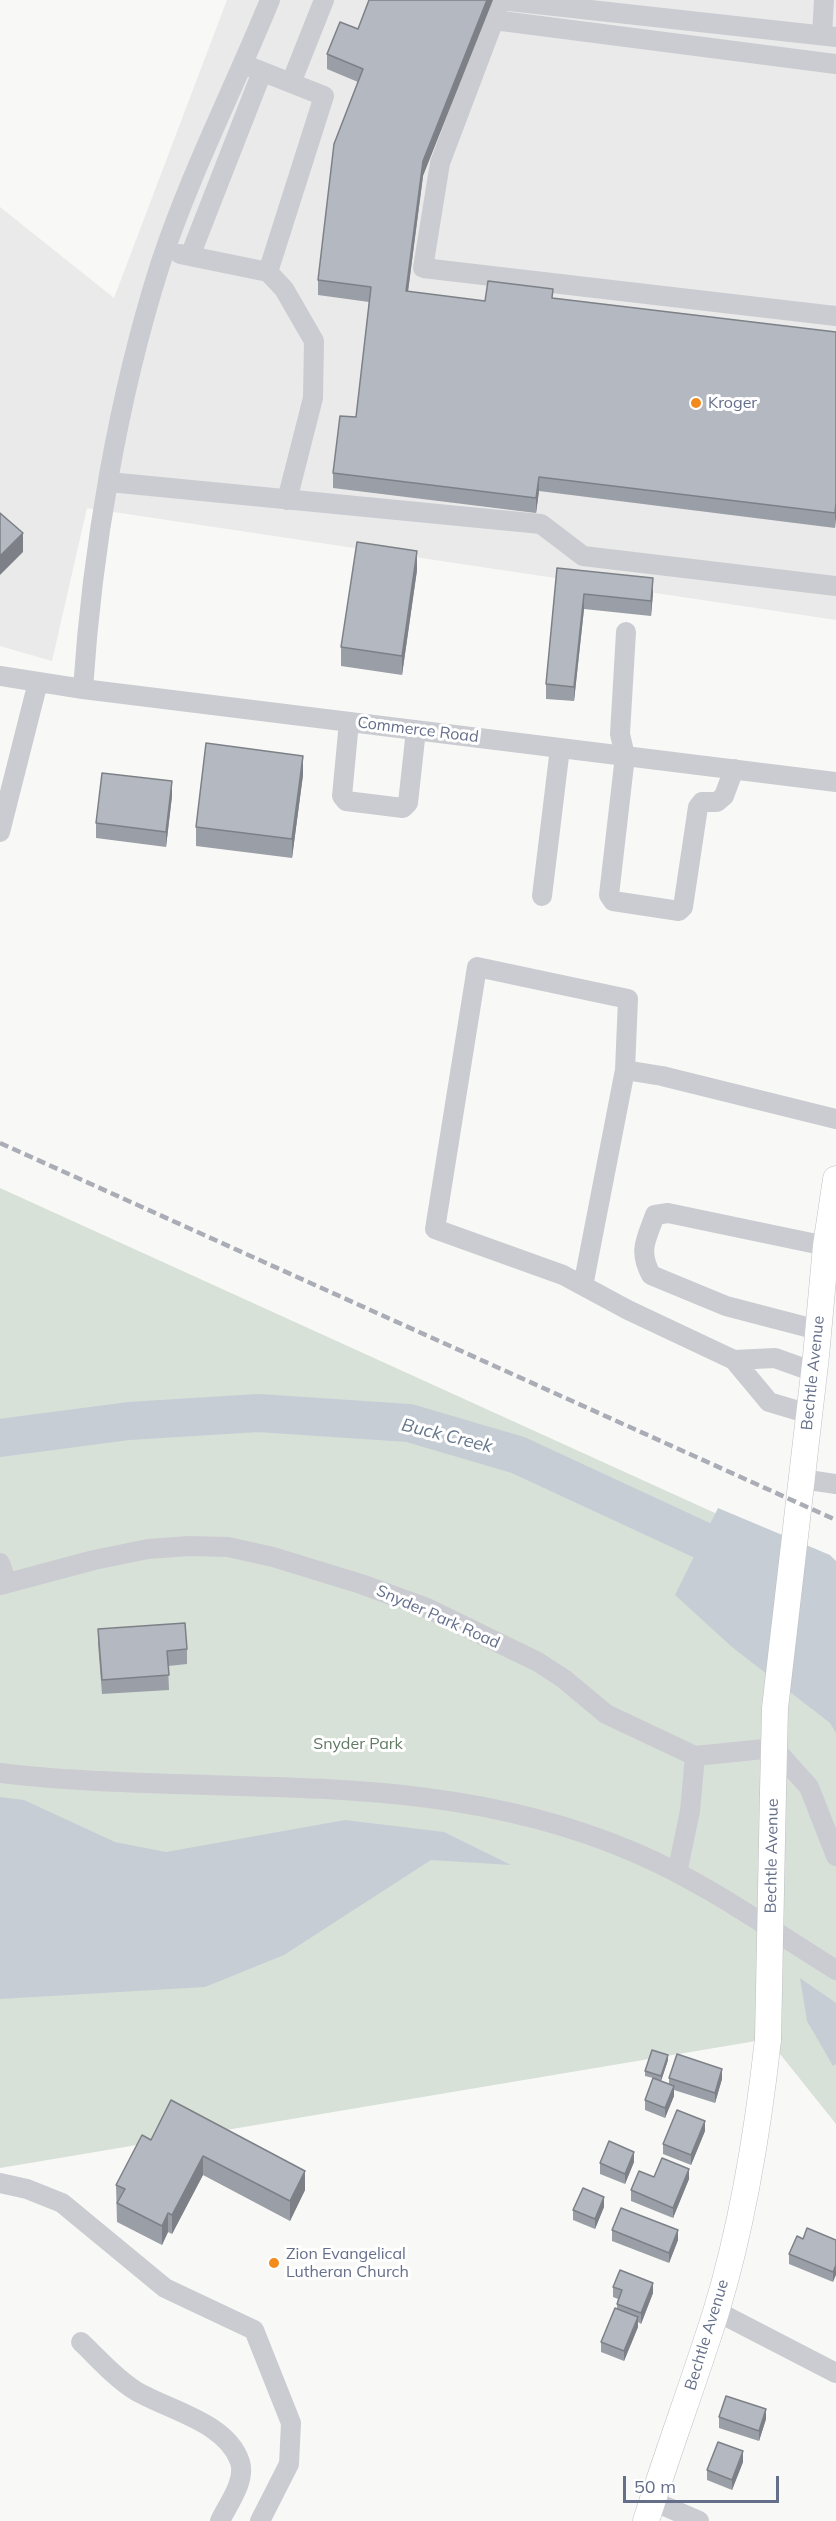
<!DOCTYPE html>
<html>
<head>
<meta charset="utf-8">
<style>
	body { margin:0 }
	#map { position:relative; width:836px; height:2521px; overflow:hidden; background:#f8f9f6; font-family:Mulish,sans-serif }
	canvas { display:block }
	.scale { position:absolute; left:623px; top:2476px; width:156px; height:27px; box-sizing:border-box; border:3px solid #656f8a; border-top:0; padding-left:8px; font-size:18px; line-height:21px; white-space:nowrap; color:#656f8a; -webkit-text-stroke:4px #fff; paint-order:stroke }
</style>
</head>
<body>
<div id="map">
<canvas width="836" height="2521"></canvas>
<div class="scale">50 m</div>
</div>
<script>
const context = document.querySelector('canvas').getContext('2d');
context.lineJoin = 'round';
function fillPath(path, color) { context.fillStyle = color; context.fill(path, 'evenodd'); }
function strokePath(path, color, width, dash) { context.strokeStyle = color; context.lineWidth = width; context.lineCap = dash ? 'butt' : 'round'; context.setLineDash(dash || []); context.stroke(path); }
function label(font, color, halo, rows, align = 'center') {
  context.font = font + ' Mulish,sans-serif'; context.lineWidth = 6; context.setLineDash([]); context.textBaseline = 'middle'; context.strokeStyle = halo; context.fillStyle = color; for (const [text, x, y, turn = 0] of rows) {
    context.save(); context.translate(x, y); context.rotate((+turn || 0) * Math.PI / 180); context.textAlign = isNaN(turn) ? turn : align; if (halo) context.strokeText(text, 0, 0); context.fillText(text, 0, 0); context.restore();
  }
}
const built = new Path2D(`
	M227,0H836V620L87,508L52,661L0,646V207L114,298Z`);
const green = new Path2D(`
	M0,1188L836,1568V2124L768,2039L0,2168Z`);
const water = new Path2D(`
	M718,1508L830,1555L836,1561V1733L830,1723L732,1647L675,1595Z
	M0,1797L24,1800L115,1842L166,1852L345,1820L444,1832L511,1865L431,1860L284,1955L205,1987L0,1999Z
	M800,1978L836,2003V2064L833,2066L807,2021Z`);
const river = new Path2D(`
	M0,1438L129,1421L258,1413L409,1423L518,1455L723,1550L745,1568`);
const minor = new Path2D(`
	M494,20L500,0L836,37
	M822,35L824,0
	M243,64L324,96L268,272L284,289L314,341L313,398L287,500
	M836,64L494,20L440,163L423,268L836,316
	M291,83L324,0
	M180,254L268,272
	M190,256L262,72
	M109,482L541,524L583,556L836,586
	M626,632L620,734L625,756L609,895L613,901L679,911L683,907L698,807L702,802H717L724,796L734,769
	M0,676L83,689L836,782
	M83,689C92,550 118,397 160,265C190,174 234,88 270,0
	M349,722L342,796L346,801L403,808L408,803L416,730
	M0,832L38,682
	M542,896L560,748
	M583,1286L625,1070
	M818,1330L726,1306L651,1275C638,1250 646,1240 655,1215L668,1213L826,1246
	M734,1360L628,1310L563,1275L435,1229L477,967L628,999L625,1070L662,1076L836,1119
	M809,1414L769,1402L734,1360L775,1358L814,1372
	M802,1479L836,1484
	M0,1563L7,1583
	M0,1585L94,1560L148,1549L189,1546L228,1547L273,1557L361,1584L427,1608L538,1662L564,1679L606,1714L695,1756L690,1811L677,1873
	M695,1756L774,1748L809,1787L836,1856
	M0,1773C27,1776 54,1779 81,1780C273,1792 454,1774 636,1853C706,1883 771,1930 836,1970
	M0,2183L27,2189L62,2203L165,2288L254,2330L291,2423L289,2464L260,2521
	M716,2311L836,2373
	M81,2342C98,2358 116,2379 136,2391C168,2410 227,2422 240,2462C246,2481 228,2504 220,2521
	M653,2501L699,2521`);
const major = new Path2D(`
	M773,1792L775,1708L816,1356L826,1246L836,1179
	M646,2521C668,2451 694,2382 716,2312C743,2224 758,2130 768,2039`);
const rail = new Path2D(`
	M0,1143L836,1520`);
const majorBridge = new Path2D(`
	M768,2039L773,1792`);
const wall = new Path2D(`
	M358,29L423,176L408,292L485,301L553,298L836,332L835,528L539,491L536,513L333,488V473L356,417L369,302L318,295V280L358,82L327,69V54Z
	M557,568L653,593L651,616L584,609L574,701L546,699V684Z
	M417,570L402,675L341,666V647Z
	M303,775L292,858L196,846V827Z
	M172,796L166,847L96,838V823Z
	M98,1629L187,1649V1664L168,1666L169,1690L102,1694L98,1644Z
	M668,2060L661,2081L669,2084V2078L722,2079L715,2103L674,2090V2096L665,2118L645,2110V2100L653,2078L645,2076V2071Z
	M171,2100L305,2190L290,2221L203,2175L172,2234L168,2232L162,2245L117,2222L116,2185L151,2140Z
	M705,2131L691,2165L663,2154V2144Z
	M634,2162L625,2184L600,2174V2163Z
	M654,2177L689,2179L673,2218L631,2201V2190Z
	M604,2207L595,2229L573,2220V2210Z
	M612,2230L678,2240L669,2263L612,2241Z
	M803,2239L836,2240L833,2282L789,2264V2254Z
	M613,2287L653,2293L641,2324L638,2322V2327L624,2361L601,2352V2342L617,2309V2304L618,2299L613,2297Z
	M719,2417L766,2419L759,2441L719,2428Z
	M743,2462L732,2490L707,2480V2470Z`);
const shadedWall = new Path2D(`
	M487,0H493L423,176L406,306V291L423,161Z
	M539,477V491L536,513V498Z
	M836,503V518L835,528V513Z
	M23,533V552L0,575V556Z
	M417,551V570L402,675V656Z
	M653,578V593L651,616V601Z
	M584,594V609L574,701V687Z
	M303,756V775L292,858V839Z
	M172,781V796L166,847V832Z
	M668,2055V2060L661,2081V2076Z
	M722,2069V2079L715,2103V2093Z
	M674,2086V2096L665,2118V2108Z
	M705,2121V2131L691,2165V2155Z
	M634,2152V2162L625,2184V2174Z
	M203,2156V2175L172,2234V2215Z
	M689,2169V2179L673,2218V2208Z
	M305,2171V2190L290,2221V2201Z
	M604,2197V2207L595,2229V2219Z
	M168,2213V2232L162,2245V2226Z
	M678,2230V2240L669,2263V2253Z
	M836,2265V2275L833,2282V2272Z
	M653,2283V2293L641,2324V2313Z
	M638,2317V2327L624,2361V2351Z
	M766,2409V2419L759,2441V2431Z
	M743,2451V2462L732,2490V2480Z`);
const building = new Path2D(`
	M369,0H487L423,161L406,291L485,301L488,281L553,289L552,298L836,332V503L835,513L539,477L536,498L333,473L340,416L356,417L371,287L318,280L334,144L363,69L327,54L340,22L358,29Z
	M0,513L23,533L0,556Z
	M357,542L417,551L402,656L341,647Z
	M557,568L653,578L651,601L584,594L574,687L546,684Z
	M206,743L303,756L292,839L196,827Z
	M102,773L172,781L166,832L96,823Z
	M185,1623L187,1649L167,1651L169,1675L102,1680L98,1629Z
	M652,2050L668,2055L661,2076L645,2071Z
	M677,2054L722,2069L715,2093L669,2078Z
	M653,2078L674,2086L665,2108L645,2100Z
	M171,2100L305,2171L290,2201L203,2156L172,2215L168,2213L162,2226L117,2203L125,2189L116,2185L142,2135L151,2140Z
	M677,2110L705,2121L691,2155L663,2144Z
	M609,2141L634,2152L625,2174L600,2163Z
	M662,2158L689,2169L673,2208L631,2190L639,2171L654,2177Z
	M583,2188L604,2197L595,2219L573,2210Z
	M621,2208L678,2230L669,2253L612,2230Z
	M807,2228L836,2240V2265L833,2272L789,2254L797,2236L803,2239Z
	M620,2270L653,2283L641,2313L617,2304L622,2290L613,2287Z
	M615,2308L638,2317L624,2351L601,2342Z
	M726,2396L766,2409L759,2431L719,2417Z
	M718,2442L743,2451L732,2480L707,2470Z`);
const markers = [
	[696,403,6,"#f28b1c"],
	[274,2263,6,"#f28b1c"]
];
const poiNames = [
	["Kroger",708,403],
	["Zion Evangelical",286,2254],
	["Lutheran Church",286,2272]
];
const streetNames = [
	["Commerce Road",418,730,7],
	["Bechtle Avenue",813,1373,-84],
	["Snyder Park Road",438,1617,24],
	["Bechtle Avenue",772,1856,-89],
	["Bechtle Avenue",707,2335,-73]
];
const parkNames = [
	["Snyder Park",358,1744]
];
const waterNames = [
	["Buck Creek",447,1436,14]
];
fillPath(built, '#e9eae9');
fillPath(green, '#d8e1d7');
fillPath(water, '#c7cdd5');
strokePath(river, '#c7cdd5', 38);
strokePath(major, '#bdbfc4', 27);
strokePath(minor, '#cbccd1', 20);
strokePath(major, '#fff', 26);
strokePath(rail, '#aaadb6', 4.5, [9, 4.5]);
strokePath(majorBridge, '#bdbfc4', 27, []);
strokePath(majorBridge, '#fff', 26);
fillPath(wall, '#9a9ea6');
fillPath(shadedWall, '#7d8187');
fillPath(building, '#b3b8c1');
strokePath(building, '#7d8187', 1.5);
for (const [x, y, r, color] of markers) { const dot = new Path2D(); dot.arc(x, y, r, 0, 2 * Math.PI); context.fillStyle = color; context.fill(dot); strokePath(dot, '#fff', 2); }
label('16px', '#656f8a', '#fff', poiNames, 'left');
label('16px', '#656f8a', '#fff', streetNames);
label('16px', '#617a63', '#fff', parkNames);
label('italic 18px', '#66778c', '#fff', waterNames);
</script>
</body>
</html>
